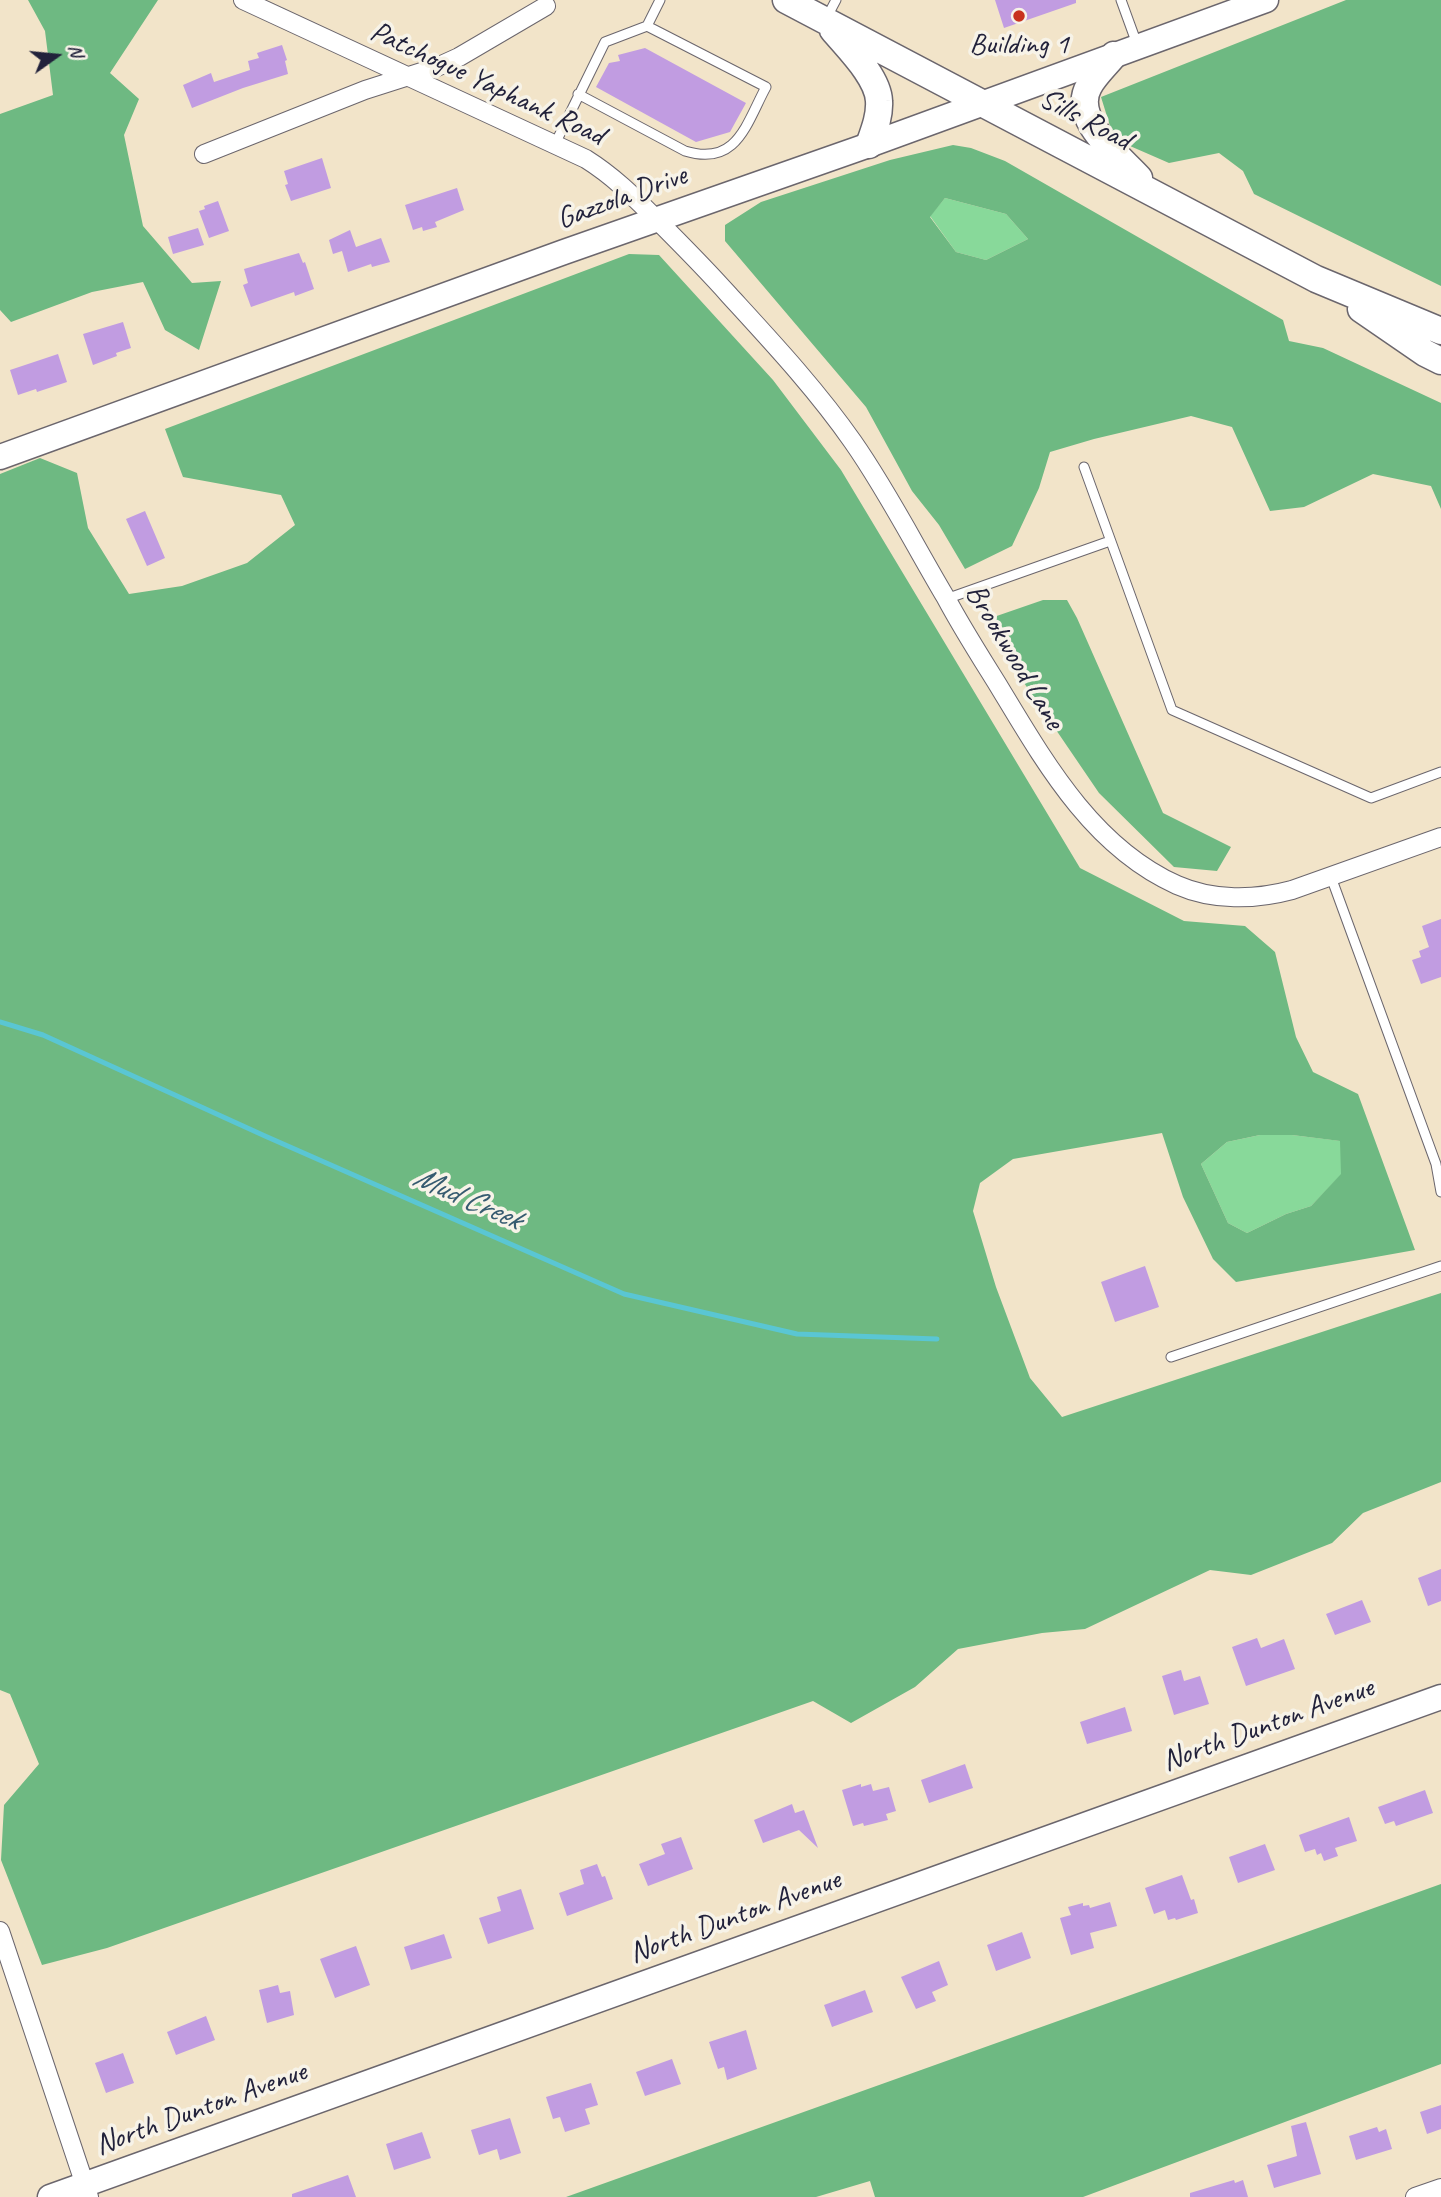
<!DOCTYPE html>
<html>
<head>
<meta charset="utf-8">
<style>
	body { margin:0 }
	#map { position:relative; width:1441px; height:2197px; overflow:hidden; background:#f2e4c9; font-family:Caveat,sans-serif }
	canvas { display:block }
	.north { position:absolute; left:21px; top:21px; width:70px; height:70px; -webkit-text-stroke:5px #f7f3e8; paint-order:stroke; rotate:75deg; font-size:19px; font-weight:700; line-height:28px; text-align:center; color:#22223b }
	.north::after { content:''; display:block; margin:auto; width:24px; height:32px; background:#22223b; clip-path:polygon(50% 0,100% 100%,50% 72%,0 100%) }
</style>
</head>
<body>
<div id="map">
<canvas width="1441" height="2197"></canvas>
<div class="north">N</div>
</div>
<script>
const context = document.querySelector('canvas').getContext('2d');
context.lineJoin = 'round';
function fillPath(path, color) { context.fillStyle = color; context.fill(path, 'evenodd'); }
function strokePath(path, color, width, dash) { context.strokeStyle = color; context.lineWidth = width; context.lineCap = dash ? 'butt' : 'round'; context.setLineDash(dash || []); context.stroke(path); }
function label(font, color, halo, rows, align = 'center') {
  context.font = font + ' Caveat,sans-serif'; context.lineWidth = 7; context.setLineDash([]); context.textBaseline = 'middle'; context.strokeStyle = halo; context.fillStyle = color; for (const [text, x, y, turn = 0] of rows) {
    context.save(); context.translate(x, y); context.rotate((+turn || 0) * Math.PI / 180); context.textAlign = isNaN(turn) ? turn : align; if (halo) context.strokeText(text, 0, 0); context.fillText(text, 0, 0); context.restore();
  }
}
const green = new Path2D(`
	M945,198L1006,214L1028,239L986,260L956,252L930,216Z
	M1260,1135H1292L1341,1141L1342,1174L1311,1206L1286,1214L1247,1233L1228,1223L1201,1164L1227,1142Z`);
const forest = new Path2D(`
	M28,0H158L110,73L139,99L124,135L143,226L192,283L221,281L199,350L165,330L143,282L92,292L11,322L0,310V114L53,95L45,31Z
	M1346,0H1441V286L1254,194L1243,171L1219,153L1169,163L1114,139L1101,97Z
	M953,145L971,148L1005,161L1283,320L1289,341L1323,348L1441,403V509L1431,486L1373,474L1304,507L1270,511L1232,427L1191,416L1094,439L1050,452L1039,488L1012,546L965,569L939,525L912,491L866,407L725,241V225L761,202L890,160ZM945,198L1006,214L1028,239L986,260L956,252L930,217Z
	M629,254L659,255L773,380L841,470L1080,868L1184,921L1245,926L1275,952L1296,1037L1313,1072L1358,1094L1415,1250L1236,1282L1213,1259L1183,1197L1162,1133L1013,1159L980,1183L973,1211L996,1287L1030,1378L1062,1417L1441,1293V1482L1363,1513L1332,1543L1251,1575L1210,1570L1085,1629L1042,1633L958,1649L915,1687L851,1723L813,1701L107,1948L42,1965L1,1860L4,1805L39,1764L10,1694L0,1690V474L40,458L77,473L88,528L129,594L182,586L247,563L295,525L281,495L183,477L165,429ZM1260,1135H1292L1340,1141L1341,1174L1311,1206L1286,1214L1247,1233L1228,1223L1201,1164L1227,1142Z
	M1043,600H1067L1077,618L1163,813L1231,847L1217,871L1174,867L1099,793L1003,652L988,619Z
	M1441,1884V2064L1083,2197H875L870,2181L816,2197H566Z`);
const stream = new Path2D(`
	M0,1022L43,1035L265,1136L624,1294L797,1334L937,1339`);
const building = new Path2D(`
	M995,0H1076V3L1004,28Z
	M282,45L287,60L285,61L288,74L243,88L192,108L183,85L211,73L214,82L250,70L248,61L259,58L257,53Z
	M645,48L746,103L730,132L696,142L596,87L609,63L620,61L618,55Z
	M322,158L331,188L291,201L285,185L288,184L284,171Z
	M457,188L464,210L435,222L437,227L423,231L422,227L413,230L405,205Z
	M218,201L229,231L209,238L199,211L205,209L204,206Z
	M198,228L204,245L173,254L168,237Z
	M350,230L356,247L381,238L390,262L372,267L371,264L348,272L342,251L333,254L329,240Z
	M299,253L303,263L305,262L314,289L295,296L294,292L251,307L243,285L248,283L244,269Z
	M123,322L131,348L116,353L117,356L93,365L83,334Z
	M58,354L67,382L37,392L36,389L18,395L10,370Z
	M145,511L165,558L147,566L126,519Z
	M1441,919V977L1421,984L1412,960L1421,957L1419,951L1429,947L1422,926Z
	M1145,1266L1159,1307L1115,1322L1101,1282Z
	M1441,1569V1601L1428,1606L1418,1578Z
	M1362,1600L1371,1622L1335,1635L1326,1614Z
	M1257,1638L1261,1648L1284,1639L1295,1669L1246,1686L1232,1647Z
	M1181,1670L1184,1681L1200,1676L1209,1704L1174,1715L1162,1676Z
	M1125,1707L1132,1731L1087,1744L1080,1722Z
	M965,1764L973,1788L929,1803L921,1780Z
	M861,1784V1787L871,1784L873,1791L889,1787L896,1811L886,1814L888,1820L864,1826L863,1823L853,1826L842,1790Z
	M1425,1790L1433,1813L1396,1826L1394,1821L1385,1824L1378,1807Z
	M792,1804L795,1813L804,1810L818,1848L799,1830L763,1843L754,1820Z
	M1349,1817L1357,1841L1335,1848L1338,1856L1324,1861L1321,1853L1317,1855L1315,1849L1305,1852L1299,1835Z
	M681,1837L693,1869L648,1886L639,1864L665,1854L661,1844Z
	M1265,1844L1275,1870L1238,1883L1229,1857Z
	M597,1864L602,1877L605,1876L613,1899L567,1916L559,1893L584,1884L580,1870Z
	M1182,1875L1191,1900L1194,1899L1198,1913L1176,1920L1175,1918L1168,1920L1165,1910L1154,1914L1145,1888Z
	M521,1889L534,1929L488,1944L479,1918L501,1911L497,1897Z
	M1110,1902L1117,1926L1090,1933L1094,1948L1071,1955L1060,1918L1071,1915L1068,1907L1083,1903V1906L1089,1905L1090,1908Z
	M1022,1932L1031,1958L996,1971L987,1945Z
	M444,1934L452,1958L411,1970L404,1947Z
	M356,1946L370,1985L335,1998L320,1959Z
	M939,1961L948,1985L932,1992L936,2001L916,2009L901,1977Z
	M278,1985L280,1993L290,1991L294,2015L267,2023L259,1990Z
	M865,1990L873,2012L832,2027L824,2005Z
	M206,2016L215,2040L176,2055L167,2032Z
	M746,2030L757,2069L727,2080L724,2067L718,2069L709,2042Z
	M123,2053L134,2083L106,2093L95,2063Z
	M672,2059L681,2084L645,2096L636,2072Z
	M591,2083L598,2105L585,2109L590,2124L565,2132L560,2117L553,2119L546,2097Z
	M1441,2105V2129L1427,2134L1420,2112Z
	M510,2118L521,2153L500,2160L497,2149L479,2155L471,2130Z
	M1306,2122L1321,2174L1274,2188L1267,2165L1297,2156L1291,2126Z
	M1377,2127L1379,2132L1386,2129L1392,2149L1356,2160L1349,2136Z
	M422,2132L431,2158L394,2170L386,2144Z
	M348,2175L356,2197H292V2194Z
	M1234,2180L1235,2183L1243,2180L1248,2197H1190V2193Z`);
const lane = new Path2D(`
	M1121,0L1137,44
	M827,17L836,0
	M578,94L685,151C737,167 746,124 766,87L647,26
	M555,144L605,42L647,26L660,0
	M1084,467L1172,710L1371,798L1441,772
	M946,599L1110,541
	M1331,877L1436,1164L1441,1192
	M1171,1357L1441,1266`);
const street = new Path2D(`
	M243,0L586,159C613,176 632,195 655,218C680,243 705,268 729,295C772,342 816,389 853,442C888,492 915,546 946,598C962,628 980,656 998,685C1044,761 1092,847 1177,885C1213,901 1255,900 1292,890L1441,837
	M204,154L365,90L437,67L459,57L546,6
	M0,1931L89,2197
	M1415,2197L1441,2188`);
const secondary = new Path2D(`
	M0,457L564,252L869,145L1266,0
	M50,2197L1441,1697`);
const primary = new Path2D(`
	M786,0L1316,279L1441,331
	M833,30C848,48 878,77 879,101C880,116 874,131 869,145
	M1114,55C1106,65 1095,75 1089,86C1070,119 1119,156 1139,178
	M1361,309L1425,353L1441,361`);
const markers = [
	[1019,16,7,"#c8321e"]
];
const poiNames = [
	["Building 1",1019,45]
];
const streetNames = [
	["Patchogue Yaphank Road",487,84,25],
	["Sills Road",1085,120,28],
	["Gazzola Drive",622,198,-20],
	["Brookwood Lane",1014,657,59],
	["North Dunton Avenue",1268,1725,-20],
	["North Dunton Avenue",735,1917,-20],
	["North Dunton Avenue",201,2109,-20]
];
const waterNames = [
	["Mud Creek",467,1199,24]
];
fillPath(green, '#88d99a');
fillPath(forest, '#6eb982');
strokePath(stream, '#5ac6d3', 5);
fillPath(building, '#c19ce1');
strokePath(lane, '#6b666d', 11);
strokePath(street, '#6b666d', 20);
strokePath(secondary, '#6b666d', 27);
strokePath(primary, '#6b666d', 29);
strokePath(lane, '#fff', 9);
strokePath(street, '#fff', 18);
strokePath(secondary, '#fff', 24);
strokePath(primary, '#fff', 26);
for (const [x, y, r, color] of markers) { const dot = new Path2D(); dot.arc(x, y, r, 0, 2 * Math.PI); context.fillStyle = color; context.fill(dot); strokePath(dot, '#f7f3e8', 2.5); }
label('30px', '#22223b', '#f7f3e8', poiNames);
label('30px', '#22223b', '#f7f3e8', streetNames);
label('italic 32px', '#365b70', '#f7f3e8', waterNames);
</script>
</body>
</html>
